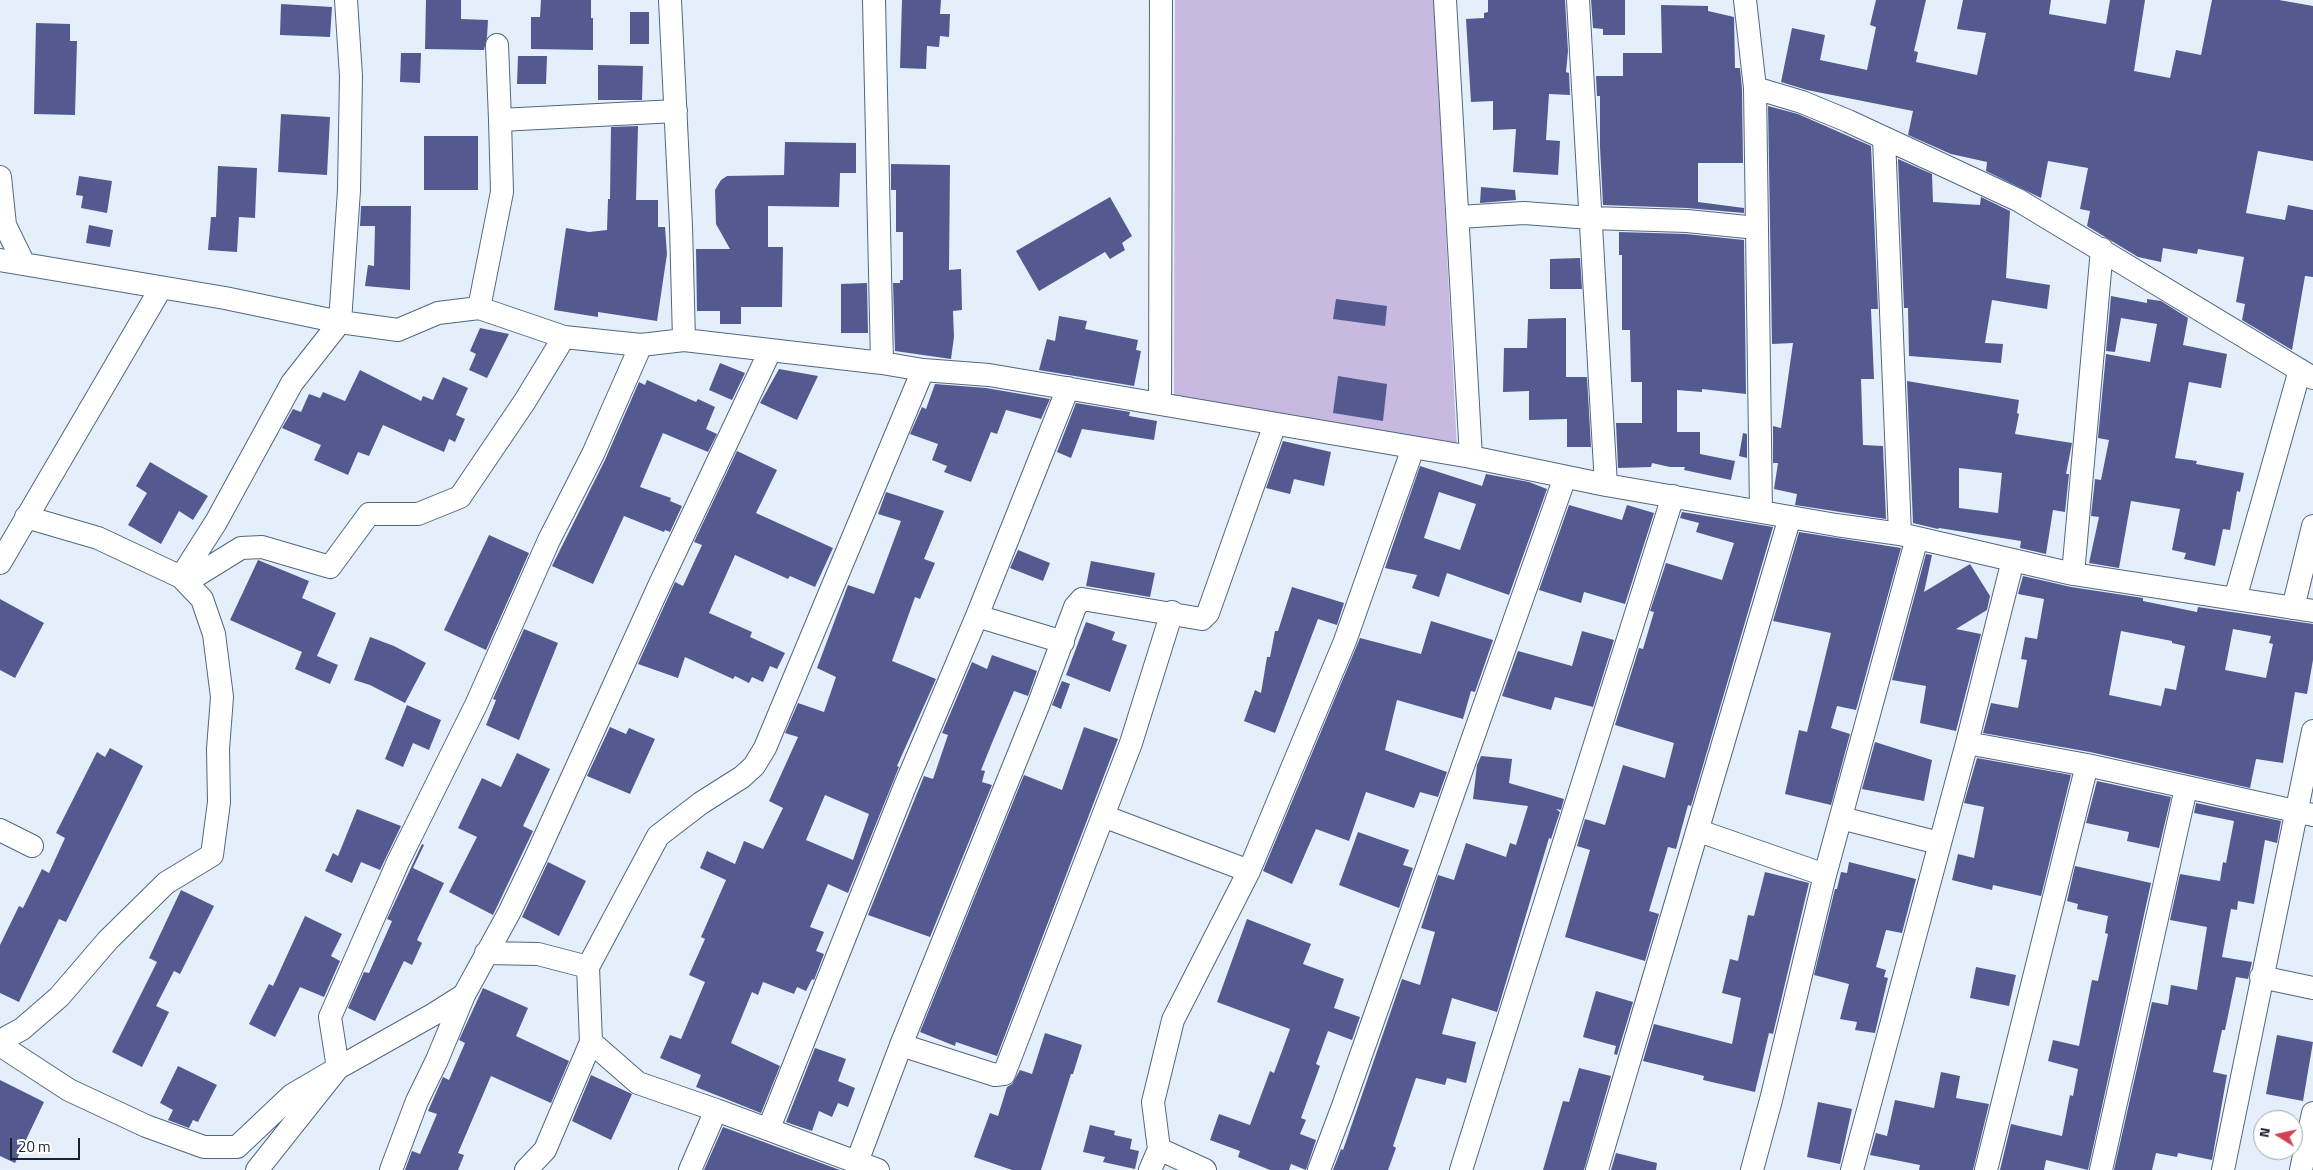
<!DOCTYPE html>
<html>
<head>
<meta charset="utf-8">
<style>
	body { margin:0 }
	#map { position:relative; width:2313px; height:1170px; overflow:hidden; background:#e4effb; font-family:"Titillium Web",sans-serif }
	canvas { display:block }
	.north { position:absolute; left:2253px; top:1110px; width:50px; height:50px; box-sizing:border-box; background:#fff; border:1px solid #a3a7ab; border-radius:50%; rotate:280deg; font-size:14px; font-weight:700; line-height:20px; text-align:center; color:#19222d }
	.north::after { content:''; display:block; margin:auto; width:18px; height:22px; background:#d34253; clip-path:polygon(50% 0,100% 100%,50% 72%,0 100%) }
	.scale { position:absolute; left:10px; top:1138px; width:70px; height:22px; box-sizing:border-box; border:2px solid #19222d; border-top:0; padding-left:6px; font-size:15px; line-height:18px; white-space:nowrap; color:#19222d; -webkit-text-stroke:4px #fff; paint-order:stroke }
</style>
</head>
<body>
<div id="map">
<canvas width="2313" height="1170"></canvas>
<div class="north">N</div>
<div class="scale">20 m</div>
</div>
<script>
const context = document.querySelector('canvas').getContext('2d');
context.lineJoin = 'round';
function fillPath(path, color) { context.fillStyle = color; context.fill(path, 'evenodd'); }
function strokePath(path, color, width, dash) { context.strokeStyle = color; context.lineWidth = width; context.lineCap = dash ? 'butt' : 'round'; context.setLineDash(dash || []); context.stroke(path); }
const green = new Path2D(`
	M1175,0H1434L1457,449L1174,398Z`);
const building = new Path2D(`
	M426,0H461V19L488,20L487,37L484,50L425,49Z
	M541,0H591V18H593V50L531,49V17H540Z
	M902,0H941L940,14H950L949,37L940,36L939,47L927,46L926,69L900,68Z
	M1488,0H1565L1568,51L1566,72L1569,73L1570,95L1549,94L1546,140L1560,141L1558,175L1513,172L1516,129L1493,130V101L1471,102L1466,19L1484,18V13L1488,12Z
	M1591,0H1625V35H1603V29L1593,28Z
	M1876,0H1926L1914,51L1918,52L1916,62L1977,75L1986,33L1957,29L1963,0H2051L2049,14L2106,24L2110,0H2145L2134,71L2170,78L2176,50L2201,55L2212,0H2279L2313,6V161L2258,151L2246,213L2285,220L2288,205L2313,210V277L2305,276L2292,350L2242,320L2245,304L2236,302L2244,257L2198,249L2197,254L2163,248L2161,262L2138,257L2087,226L2090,211L2080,209L2088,168L2048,161L2041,198L1986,171L1987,162L1951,154L1908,135L1913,111L1807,90L1781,82L1792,28L1825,35L1820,60L1867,70L1876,27L1870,25Z
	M281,4L332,7L330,37L280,35Z
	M1661,5L1708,6V11L1734,17L1735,68H1740L1742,89L1743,163H1698V202L1744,208V213L1687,208L1603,205L1600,147V96H1597L1596,76H1623V53H1662Z
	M630,12H649V44H630Z
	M36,23L70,24V41H77L75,115L34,114Z
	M401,53H421L420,83L400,82Z
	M518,56H547L546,84H517Z
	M598,65L643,66L642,100H598Z
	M1768,106L1798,114L1871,146L1878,309H1871L1874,379H1861L1863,445L1883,446L1886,519L1795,505L1797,494L1774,489L1778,463H1773V426L1781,428L1793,343L1772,344Z
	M281,114L330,117L327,175L278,172Z
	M638,126L636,200H658V227H665L667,254L657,321L598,312V317L554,310L566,228L589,232L607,230L608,199H610L611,127Z
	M424,136H478V190H424Z
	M785,142L856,143V173H840L839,207L768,206V247H783L782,307H741V324H720V311H697L696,249H730L716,224L715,190L721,180L727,176L784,175Z
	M1898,159L1932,174L1933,202L1980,205L1981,197L2010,211L2006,278L2050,285L2047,309L1992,300L1985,343L2003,344L2001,363L1909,356L1908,308H1904Z
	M891,164L950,165L949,270L961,269L962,310L953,311L954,337L951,359L895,351L893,283H900V280H903V232H896V190H891Z
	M218,166L257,168L255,218L239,217L237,252L208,250L211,217H216Z
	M79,176L112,181L107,213L81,208L83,196L76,195Z
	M1481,187L1515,190L1516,200L1480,203Z
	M1110,197L1132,236L1122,243L1125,250L1110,259L1105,252L1039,291L1016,251Z
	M361,206H411L410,290L365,286L368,265L374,266L375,226H360Z
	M89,225L113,230L110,247L86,243Z
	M1619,232L1686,234L1744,240L1746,394L1702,389V392L1677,390V432H1700V454L1735,461L1731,480L1684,470L1685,467H1670L1652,463L1651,467L1618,468L1616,423H1642V382H1631L1630,330H1622V255H1619Z
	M1580,258L1582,289H1550V259Z
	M867,283L868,333H841V284Z
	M2111,296L2147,303V299L2161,301L2188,318L2183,345L2227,354L2221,388L2189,382L2175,458L2197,461L2196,464L2244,473L2240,492L2237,491L2230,530L2223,529L2215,566L2184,559L2186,553L2172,550L2180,509L2131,501L2119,568L2089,563L2099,517L2091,516L2095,479L2101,480L2109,440L2098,438L2106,354L2150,362L2157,324L2121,318L2115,352L2106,351Z
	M1336,299L1387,306L1385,326L1333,319Z
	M1059,316L1087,321L1085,329L1138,340L1136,350L1141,351L1134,386L1039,370L1047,339L1055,341Z
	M1566,318V377H1587L1591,447H1567V419L1529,420V391L1503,392L1504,348H1527L1528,319Z
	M480,328L509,334L487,378L469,370L476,354L470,351Z
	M720,363L745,373L732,400L709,390Z
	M779,369L818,376L797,420L760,403Z
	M360,370L421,401L423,396L433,400L443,377L468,388L456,415L465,419L455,442L449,439L444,452L383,425L369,456L358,452L348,475L314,460L321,445L282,428L293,409L301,412L309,394L320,398L323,392L345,401Z
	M1338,376L1387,384L1383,421L1333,413Z
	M647,380L696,402L698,399L715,407L706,429L717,434L708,452L663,433L640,487L671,498L670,501L682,506L670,532L665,530L664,532L624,516L593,584L552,566L605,460L639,382L645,385Z
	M1907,381L2019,400L2017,413L2019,414L2015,434L2072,443L2066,474H2069L2065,512L2053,510L2046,554L2020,548L2021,541L1939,528L1938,529L1913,523ZM1959,468L2002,473L1998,513L1959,508Z
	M935,384L986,388L1050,399L1041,419L1006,410L997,434L991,432L971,482L944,472L947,466L932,460L938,444L910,434L922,407L926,409Z
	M1076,403L1130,412L1129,416L1157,421L1154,440L1082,429L1071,458L1057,452Z
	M1743,433L1747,434V458L1739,456Z
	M1283,441L1331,452L1324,486L1294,479L1290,494L1266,488Z
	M737,451L777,470L756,513L833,548L815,587L790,576L788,579L735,555L709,613L752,632L750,637L785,653L777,669L770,666L763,682L752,677L749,683L735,676L733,679L685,657L678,678L638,664L675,582L683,586L702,545L694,542Z
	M150,462L208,496L193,520L179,511L161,544L128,525L147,493L136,486Z
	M1420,466L1482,486L1486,474L1529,482L1547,489L1509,595L1447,573L1439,597L1412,588L1417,575L1385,568ZM1439,492L1476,504L1460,550L1424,538Z
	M886,492L944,511L924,559L935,563L920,599L915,597L892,661L936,679L897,766L899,767L848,893L828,884L810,927L824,932L816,951L824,954L814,980L812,979L806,991L797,987L794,994L763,982L758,995L752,992L731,1043L780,1066L761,1113L696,1087L701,1075L660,1058L670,1035L681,1039L705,982L689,975L705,939L701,937L726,880L700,868L707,851L735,864L744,841L763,849L783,808L769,801L798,737L785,733L798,703L824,712L836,677L817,668L848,585L874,594L901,521L878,514ZM825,795L869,814L853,860L806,840Z
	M1569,505L1622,520L1627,505L1654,513L1625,604L1584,592L1581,603L1539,590Z
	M1682,512L1773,527L1691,806L1688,805L1676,849L1668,847L1649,911L1659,914L1645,961L1565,937L1590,850L1577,846L1585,819L1605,825L1623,765L1665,778L1674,743L1615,725L1639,648L1643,649L1654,612L1650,611L1666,563L1722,580L1734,543L1696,532L1699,523L1680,518Z
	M1799,532L1901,548L1856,710L1837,706L1831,728L1850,734L1831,805L1785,794L1799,730L1807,732L1831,633L1773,621Z
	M489,535L529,553L486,650L444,630Z
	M1018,550L1050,563L1043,581L1010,568Z
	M1926,554L1932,555L1924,592L1970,564L1990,596L1987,610L1956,629L1981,634L1956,731L1920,723L1926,686L1892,680Z
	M258,560L309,581L302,598L336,613L317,656L338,665L330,684L295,669L302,652L230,620Z
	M1091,561L1155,573L1150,597L1086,586Z
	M2023,576L2071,587L2143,598V601L2197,612L2198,607L2313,624V660L2307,694L2295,692L2283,763L2256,759L2250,788L2090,752L1983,733L1991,703L2018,708L2027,660L2021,659L2025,637L2037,639L2044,599L2018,594ZM2233,629L2271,636L2269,643L2273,644L2266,678L2225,670ZM2121,631L2172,641V643L2185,646L2176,690L2165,688L2161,706L2109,695Z
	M1292,587L1344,603L1337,625L1318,619L1275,733L1244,721L1255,690L1261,693L1267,657H1270L1275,631H1278Z
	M0,599L44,623L15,678L0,670Z
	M1431,621L1493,640L1475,692L1471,691L1463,719L1397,700L1385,750L1447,772L1438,797L1420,792L1414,808L1366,792L1349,841L1316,829L1292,884L1263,871L1360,638L1421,654Z
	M1086,622L1115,632L1112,640L1127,645L1110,692L1066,675Z
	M524,629L558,643L519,740L486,725L496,700L493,699Z
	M1582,631L1614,640L1593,707L1555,697L1551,710L1502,696L1518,651L1572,666Z
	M370,637L394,646L426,663L405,703L370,685L354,680Z
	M992,655L1037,671L1028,696L1014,691L994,738L981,770L985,771L982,782L992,785L930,937L868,915L924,776L933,779L948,735L942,733L972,662L987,669Z
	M1062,681L1070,684L1061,709L1052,705Z
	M407,705L441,720L429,750L413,743L403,767L385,759Z
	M610,727L626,734L629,728L655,739L630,794L587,776Z
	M1084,727L1118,739L997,1056L956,1042L955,1046L920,1032L1024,775L1062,790Z
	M1875,742L1932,760L1924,801L1862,789Z
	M110,748L143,766L66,922L59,919L19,1002L0,993V945L19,906L23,908L42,869L49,873L65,838L56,833L97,752L105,757Z
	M517,753L550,769L523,826L533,831L493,915L449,892L477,837L458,828L482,778L501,787Z
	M1481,756L1512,759L1509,783L1564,799L1561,810L1556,809L1560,812L1551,839L1549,838L1497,1012L1452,998L1442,1034L1476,1042L1466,1083L1447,1078L1445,1085L1416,1078L1393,1146L1396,1148L1388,1170H1333L1341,1149L1343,1150L1402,979L1420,985L1435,932L1421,928L1438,875L1454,880L1466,843L1506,857L1510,843L1516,845L1528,806L1473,799L1477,765Z
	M1977,758L2071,775L2041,896L1993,885L1992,890L1952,880L1958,854L1974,858L1984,807L1964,803Z
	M2097,781L2171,797L2159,848L2127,841L2129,832L2086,823Z
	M2196,803L2281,821L2277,843L2265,840L2254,904L2238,901L2237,910L2231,909L2222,957L2252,962L2248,979L2236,977L2225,1030H2222L2213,1072L2227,1075L2212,1160L2178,1153L2177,1157L2156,1153L2152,1170H2114L2152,1002L2168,1005L2171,985L2197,990L2207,927L2170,920L2180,874L2220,881L2223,862L2226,863L2234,821L2194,813Z
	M357,809L401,826L380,870L361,862L352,883L325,871L333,853L338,856Z
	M1358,832L1409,850L1403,865L1413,868L1399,908L1339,885Z
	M422,844L424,845L413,868L444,883L417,940L422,943L412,965L404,961L375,1021L348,1008L364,972L369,973L392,921L387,919Z
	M548,862L586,881L559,936L522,917Z
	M1849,862L1916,879L1902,933L1886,930L1876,967L1886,970L1884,977L1888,978L1875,1033L1855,1030L1857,1022L1840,1019L1849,984L1814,975L1835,889H1837L1841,872L1847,873Z
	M2075,866L2151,883L2088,1170L2046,1160L2044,1170H2000L2011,1124L2062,1136L2070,1095L2073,1096L2078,1069L2048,1061L2053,1040L2079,1046L2092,980L2098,981L2108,934L2105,933L2108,916L2077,909L2078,904L2067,901Z
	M1765,872L1809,883L1773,1034L1769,1033L1755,1092L1703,1080L1704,1076L1643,1061L1654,1024L1732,1044L1741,998L1722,993L1730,959L1738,961L1748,915L1754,916Z
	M181,890L214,906L180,974L174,971L156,1006L169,1012L142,1067L112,1052L157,962L149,958Z
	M305,916L342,934L331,956L340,961L324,997L300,987L275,1037L249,1024L269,984L273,986Z
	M1247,919L1311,944L1303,964L1344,979L1334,1008L1360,1017L1352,1040L1328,1031L1316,1064L1320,1066L1301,1118L1306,1120L1300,1134L1316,1140L1306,1170L1291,1164L1289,1170H1270L1238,1157L1240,1151L1210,1140L1219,1114L1250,1125L1270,1071L1274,1073L1290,1029L1217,1002Z
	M1976,967L2016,975L2009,1006L1970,998Z
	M483,988L528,1008L516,1036L569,1061L551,1103L491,1076L458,1153L464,1155L458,1170H405L412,1151L420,1154L437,1114L428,1111L443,1077L449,1080L465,1043L459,1040Z
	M1596,991L1633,1002L1617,1055L1614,1054L1616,1046L1583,1037Z
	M1045,1033L1082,1045L1073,1074H1071L1041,1170H1012L974,1157L990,1113L998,1116L1007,1087L1012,1084L1020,1070L1032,1074Z
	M2277,1035L2313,1042L2303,1101L2266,1094Z
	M815,1048L846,1059L838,1081L855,1088L848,1107L838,1103L832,1117L819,1111L812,1131L786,1122Z
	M178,1066L217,1085L198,1122L193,1120L189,1128L168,1120L173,1110L160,1103Z
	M1579,1068L1611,1076L1584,1170H1543L1563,1101L1569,1102Z
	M1941,1072L1960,1076L1956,1098L1989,1104L1973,1170H1919L1920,1165L1870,1155L1876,1133L1887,1136L1895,1100L1934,1108Z
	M591,1075L632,1094L611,1140L572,1121Z
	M0,1080L44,1102L15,1163L0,1156Z
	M1818,1102L1852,1109L1840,1164L1807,1157Z
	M1090,1125L1115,1131L1114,1135L1132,1139L1130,1149L1139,1151L1135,1169L1103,1162L1105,1157L1083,1152Z
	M723,1127L840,1170H704Z
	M1616,1153L1657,1163L1656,1170H1611Z`);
const minor = new Path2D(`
	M670,0L681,226L684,340
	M874,0L882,363
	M1161,0L1160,404L1471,457L1445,0
	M1578,0L1606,485
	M1745,0L1755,88L1761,511
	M497,45L500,120
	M1755,88L1802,102L1848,121L2018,200L2313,378
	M1884,138L1900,534
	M0,177L5,225L24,264
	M1459,217L1524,213L1591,218L1687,221L1757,228
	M0,260L225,298L340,322L398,330L438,313L479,308L564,337L641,345L684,340L882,363L923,370L989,375L1160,404
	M479,308L502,192L500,120L676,111
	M1471,457L1606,485L1836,525L1900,534L2073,574L2313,611
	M26,517L98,538L181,577L216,522L292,383L340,322L349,190L351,76L346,0
	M0,563L161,288
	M2073,574L2102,249
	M181,577L199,574L241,548L262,547L330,567L369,514H418L460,497L525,401L564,337
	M2235,599L2300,370
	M2293,608L2313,526
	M977,616L1063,642
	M1967,743L2087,765L2313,815
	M1103,816L1249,871
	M1841,818L1939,843
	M0,830L32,846
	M1699,831L1825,875
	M486,953L538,954L588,967L658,836L701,803L742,777L754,766L765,748L923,370
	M588,967L591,1042L638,1083L716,1110
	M2261,977L2313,988
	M0,1041L22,1029L59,997L108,940L166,883L212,855L219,802L218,749L222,697L214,634L202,599L181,577
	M0,1045L69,1090L146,1126L204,1147H237L292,1095L338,1068L330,1017L398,862L476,705L549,540L593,454L641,345
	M901,1045L995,1075L1004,1074L1131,743L1172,612
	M769,1128L905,786L977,616L1068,388
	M1159,1149L1205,1170
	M857,1162L901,1045L1038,706L1075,607L1082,599L1202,619L1208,613L1275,424
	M257,1170L338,1068L434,1014L464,995
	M391,1170L417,1101L437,1060L464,995L509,913L535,859L659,586L770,351
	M526,1170L545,1150L591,1042
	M690,1170L716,1110L878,1170
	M1150,1170L1159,1149L1153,1102L1173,1020L1249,871L1345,641L1413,448
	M1319,1170L1343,1106L1565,477
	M1461,1170L1673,496
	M1597,1170L1790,517
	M1752,1170L1771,1100L1825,875L1917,538
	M1852,1170L1967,743L2013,560
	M1986,1170L2087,765
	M2101,1170L2186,788
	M2223,1170L2313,731
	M2301,1170L2313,1113`);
fillPath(green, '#c8b9e0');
fillPath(building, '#545a8f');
strokePath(minor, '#516781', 24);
strokePath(minor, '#fff', 22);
</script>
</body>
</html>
